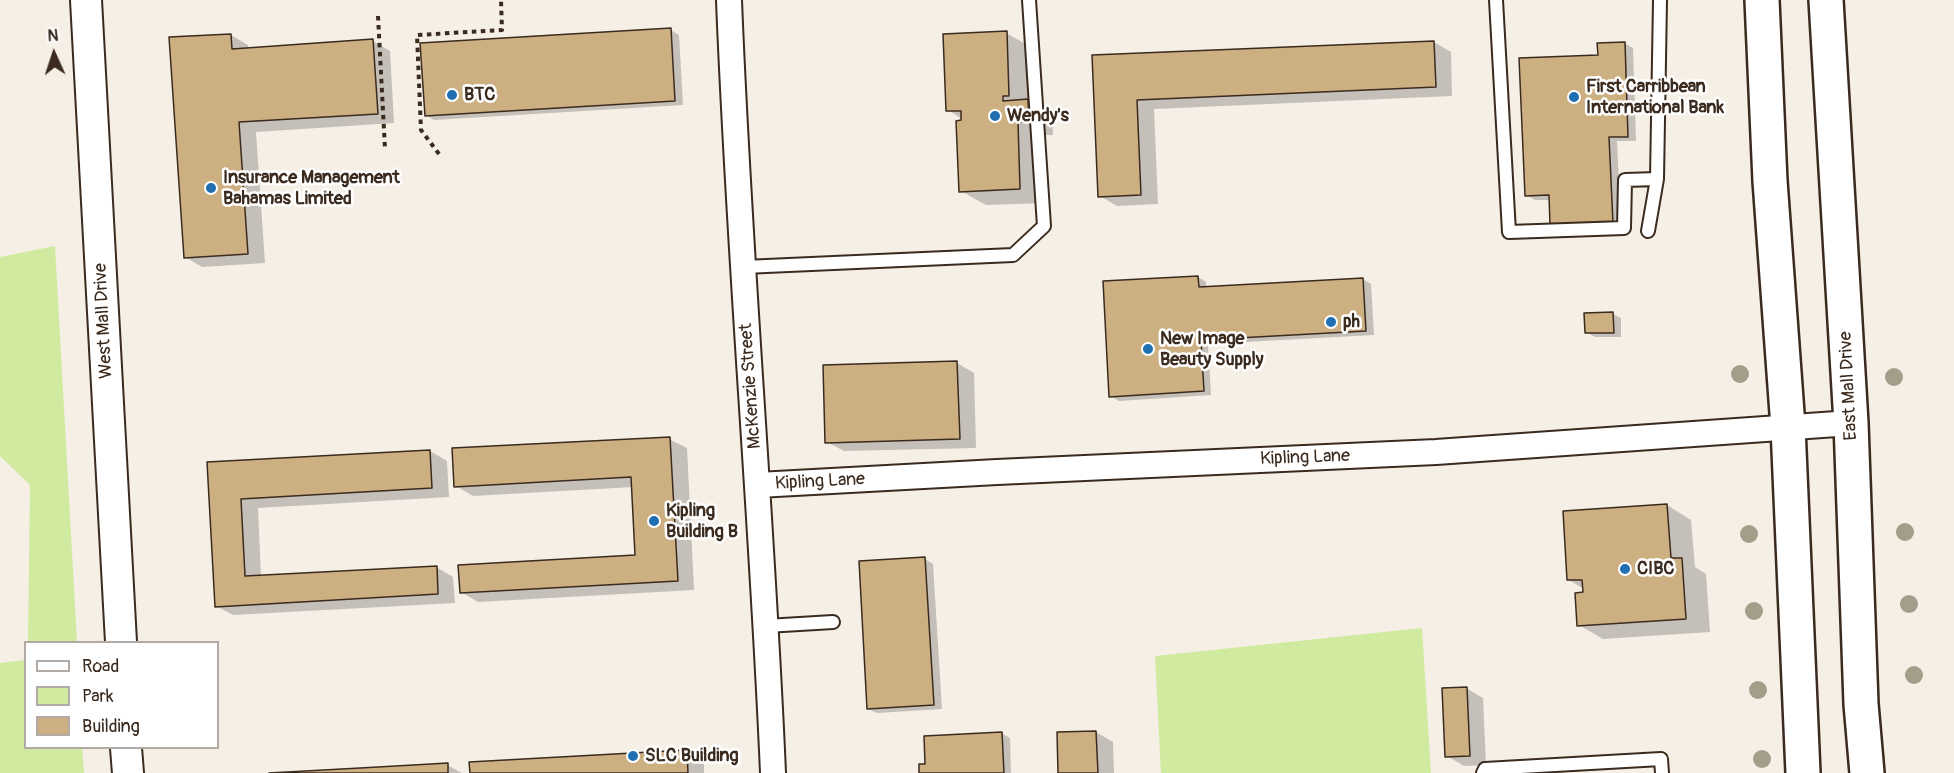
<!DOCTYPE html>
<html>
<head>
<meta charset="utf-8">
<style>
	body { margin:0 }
	#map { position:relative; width:1954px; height:773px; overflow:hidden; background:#f5efe6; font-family:Pangolin,sans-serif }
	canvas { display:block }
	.legend { position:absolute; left:24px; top:641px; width:195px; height:108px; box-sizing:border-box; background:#fff; border:2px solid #b1aaa5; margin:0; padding:8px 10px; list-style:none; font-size:18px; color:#3b2a1e }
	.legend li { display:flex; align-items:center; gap:12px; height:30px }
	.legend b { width:30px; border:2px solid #b1aaa5 }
	.north { position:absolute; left:24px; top:24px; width:60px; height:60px; -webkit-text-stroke:4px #fff; paint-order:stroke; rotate:357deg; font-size:16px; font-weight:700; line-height:24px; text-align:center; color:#3b2a1e }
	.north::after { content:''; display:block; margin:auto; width:21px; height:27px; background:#3b2a1e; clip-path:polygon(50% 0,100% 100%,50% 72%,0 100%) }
</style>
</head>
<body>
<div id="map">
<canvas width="1954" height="773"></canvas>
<ul class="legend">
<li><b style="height:8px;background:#fff"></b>Road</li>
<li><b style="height:16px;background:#d0eaa0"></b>Park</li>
<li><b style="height:16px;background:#cdb082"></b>Building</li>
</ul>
<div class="north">N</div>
</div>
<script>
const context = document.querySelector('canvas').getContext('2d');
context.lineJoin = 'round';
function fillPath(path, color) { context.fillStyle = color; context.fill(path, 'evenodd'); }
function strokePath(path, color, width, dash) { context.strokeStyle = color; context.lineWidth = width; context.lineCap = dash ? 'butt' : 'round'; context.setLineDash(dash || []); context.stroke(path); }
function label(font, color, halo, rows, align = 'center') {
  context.font = font + ' Pangolin,sans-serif'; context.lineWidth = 5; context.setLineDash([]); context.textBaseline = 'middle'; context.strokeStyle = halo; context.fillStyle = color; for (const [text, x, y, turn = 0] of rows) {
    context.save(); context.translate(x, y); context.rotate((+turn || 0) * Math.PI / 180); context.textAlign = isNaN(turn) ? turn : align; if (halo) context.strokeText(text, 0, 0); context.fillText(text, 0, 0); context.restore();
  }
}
const green = new Path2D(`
	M55,246L77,642H28L30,485L0,456V257Z
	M1422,628L1431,773H1161L1155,656Z
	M25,660L26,748H82L84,773H0V663Z`);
const shadow = new Path2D(`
	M671,30L679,35L683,105L434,120L426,115Z
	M1006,33L1031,47L1033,104L1052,115L1053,135H1042L1045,203L986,205L961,191L962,119L948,110Z
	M231,35L248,45V49L373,41L390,51L394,123L256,132L265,263L202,267L185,257Z
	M1434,42L1451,52L1452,96L1154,109L1158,204L1117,206L1100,196L1094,57Z
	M1624,43L1633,48L1636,141H1617L1621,227L1550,200H1535L1526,195L1600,56Z
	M1198,277L1206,282V288L1363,279L1371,284L1374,335L1208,344L1211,395L1119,401L1111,396Z
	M1613,314L1621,318V337H1595L1586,332Z
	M957,363L974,373L976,448L844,451L827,442Z
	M669,439L687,448L694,590L478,602L461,592L637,556L633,487L473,496L456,486Z
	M430,451L447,461L449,497L258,508L261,576L436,567L453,577L455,603L233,615L216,606L209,463Z
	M1667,505L1691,520L1695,567L1706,574L1710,632L1603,639L1579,625L1584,589L1569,580Z
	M925,559L933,564L942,709L877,713L868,709Z
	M1466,688L1483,698L1486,765L1464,766L1447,756Z
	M1096,732L1113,742L1114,773H1060Z
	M1001,733L1010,738L1011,773H921L927,765Z
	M687,752L704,761V773H471Z
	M447,765L462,773H295Z`);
const building = new Path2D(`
	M671,28L675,101L425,116L420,43Z
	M1007,31L1009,96H1003V101L1028,99L1029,121L1018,122L1020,189L959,192L956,121L961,120V111H946L943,34Z
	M231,34L232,49L373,39L378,114L239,122L248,254L184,258L169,37Z
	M1434,41L1436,87L1137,100L1141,195L1098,197L1092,55Z
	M1625,42L1628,137H1609L1613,223L1550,226L1549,195L1525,196L1519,58L1598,55L1597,43Z
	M1198,276L1199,287L1363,278L1366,331L1201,340L1204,391L1109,397L1103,281Z
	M1613,312L1614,333H1585L1584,313Z
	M957,361L960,439L825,443L823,365Z
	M670,437L678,581L460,593L458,565L635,555L631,477L454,487L452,448Z
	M430,450L432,488L241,499L245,576L437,566L438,594L215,607L207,462Z
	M1667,504L1671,558H1682L1686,619L1577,626L1575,593L1583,592L1582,580H1567L1563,511Z
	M925,557L934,705L867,709L859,561Z
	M1467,687L1470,756L1445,757L1442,688Z
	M1096,731L1098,773H1058L1057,732Z
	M1002,732L1004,773H919V764H925L924,736Z
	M687,750L688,773H470L469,762Z
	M448,763V773H269L378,767Z`);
const path = new Path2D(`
	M378,16L385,149
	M439,154L421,130L417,35L502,30L501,0`);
const service = new Path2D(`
	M1496,0L1509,232L1624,228L1625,180L1657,179
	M1648,231L1657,179L1660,0
	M744,267L1013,255L1044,226L1029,0
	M766,626L833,622
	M1483,773L1485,769L1661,759L1662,773`);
const minor = new Path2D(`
	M729,0C739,258 762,515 773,773
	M758,485L997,472L1436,452L1851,423`);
const tertiary = new Path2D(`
	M86,0L121,642
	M126,748L128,773`);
const primary = new Path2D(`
	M1762,0L1770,181L1788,427L1803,773
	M1826,0L1851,423L1861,704L1867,773`);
const trees = [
	[1740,374],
	[1894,377],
	[1905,532],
	[1749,534],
	[1909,604],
	[1754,611],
	[1914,675],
	[1758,690],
	[1762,759]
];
const markers = [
	[452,95,6,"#1f6fb2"],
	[1574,97,6,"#1f6fb2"],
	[995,116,6,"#1f6fb2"],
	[211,188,6,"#1f6fb2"],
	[1331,322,6,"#1f6fb2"],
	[1148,349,6,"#1f6fb2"],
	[654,521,6,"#1f6fb2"],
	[1625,569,6,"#1f6fb2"],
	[633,756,6,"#1f6fb2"]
];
const poiNames = [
	["First Carribbean",1586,87],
	["International Bank",1586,108],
	["BTC",464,95],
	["Wendy's",1007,116],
	["Insurance Management",223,178],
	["Bahamas Limited",223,199],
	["ph",1343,322],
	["New Image",1160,339],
	["Beauty Supply",1160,360],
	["Kipling",666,511],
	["Building B",666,532],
	["CIBC",1637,569],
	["SLC Building",645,756]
];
const streetNames = [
	["West Mall Drive",104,321,-93],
	["McKenzie Street",751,386,-94],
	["East Mall Drive",1849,386,-93],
	["Kipling Lane",1305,458,-2],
	["Kipling Lane",820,482,-3]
];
fillPath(green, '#d0eaa0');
fillPath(shadow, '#0003');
fillPath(building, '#cdb082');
strokePath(building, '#3b2a1e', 1.5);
strokePath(service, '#3b2a1e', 16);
strokePath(minor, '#3b2a1e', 28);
strokePath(tertiary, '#3b2a1e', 34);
strokePath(primary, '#3b2a1e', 38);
strokePath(path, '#3b2a1e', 4, [4.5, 4.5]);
strokePath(service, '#fff', 12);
strokePath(minor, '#fff', 24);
strokePath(tertiary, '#fff', 30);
strokePath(primary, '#fff', 33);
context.fillStyle = '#a39d8a';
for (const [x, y] of trees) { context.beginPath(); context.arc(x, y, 9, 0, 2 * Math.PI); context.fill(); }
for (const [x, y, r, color] of markers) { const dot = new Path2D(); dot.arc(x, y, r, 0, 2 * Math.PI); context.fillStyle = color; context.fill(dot); strokePath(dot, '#fff', 2); }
label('bold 18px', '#3b2a1e', '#fff', poiNames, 'left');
label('18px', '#3b2a1e', '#fff', streetNames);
</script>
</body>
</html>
